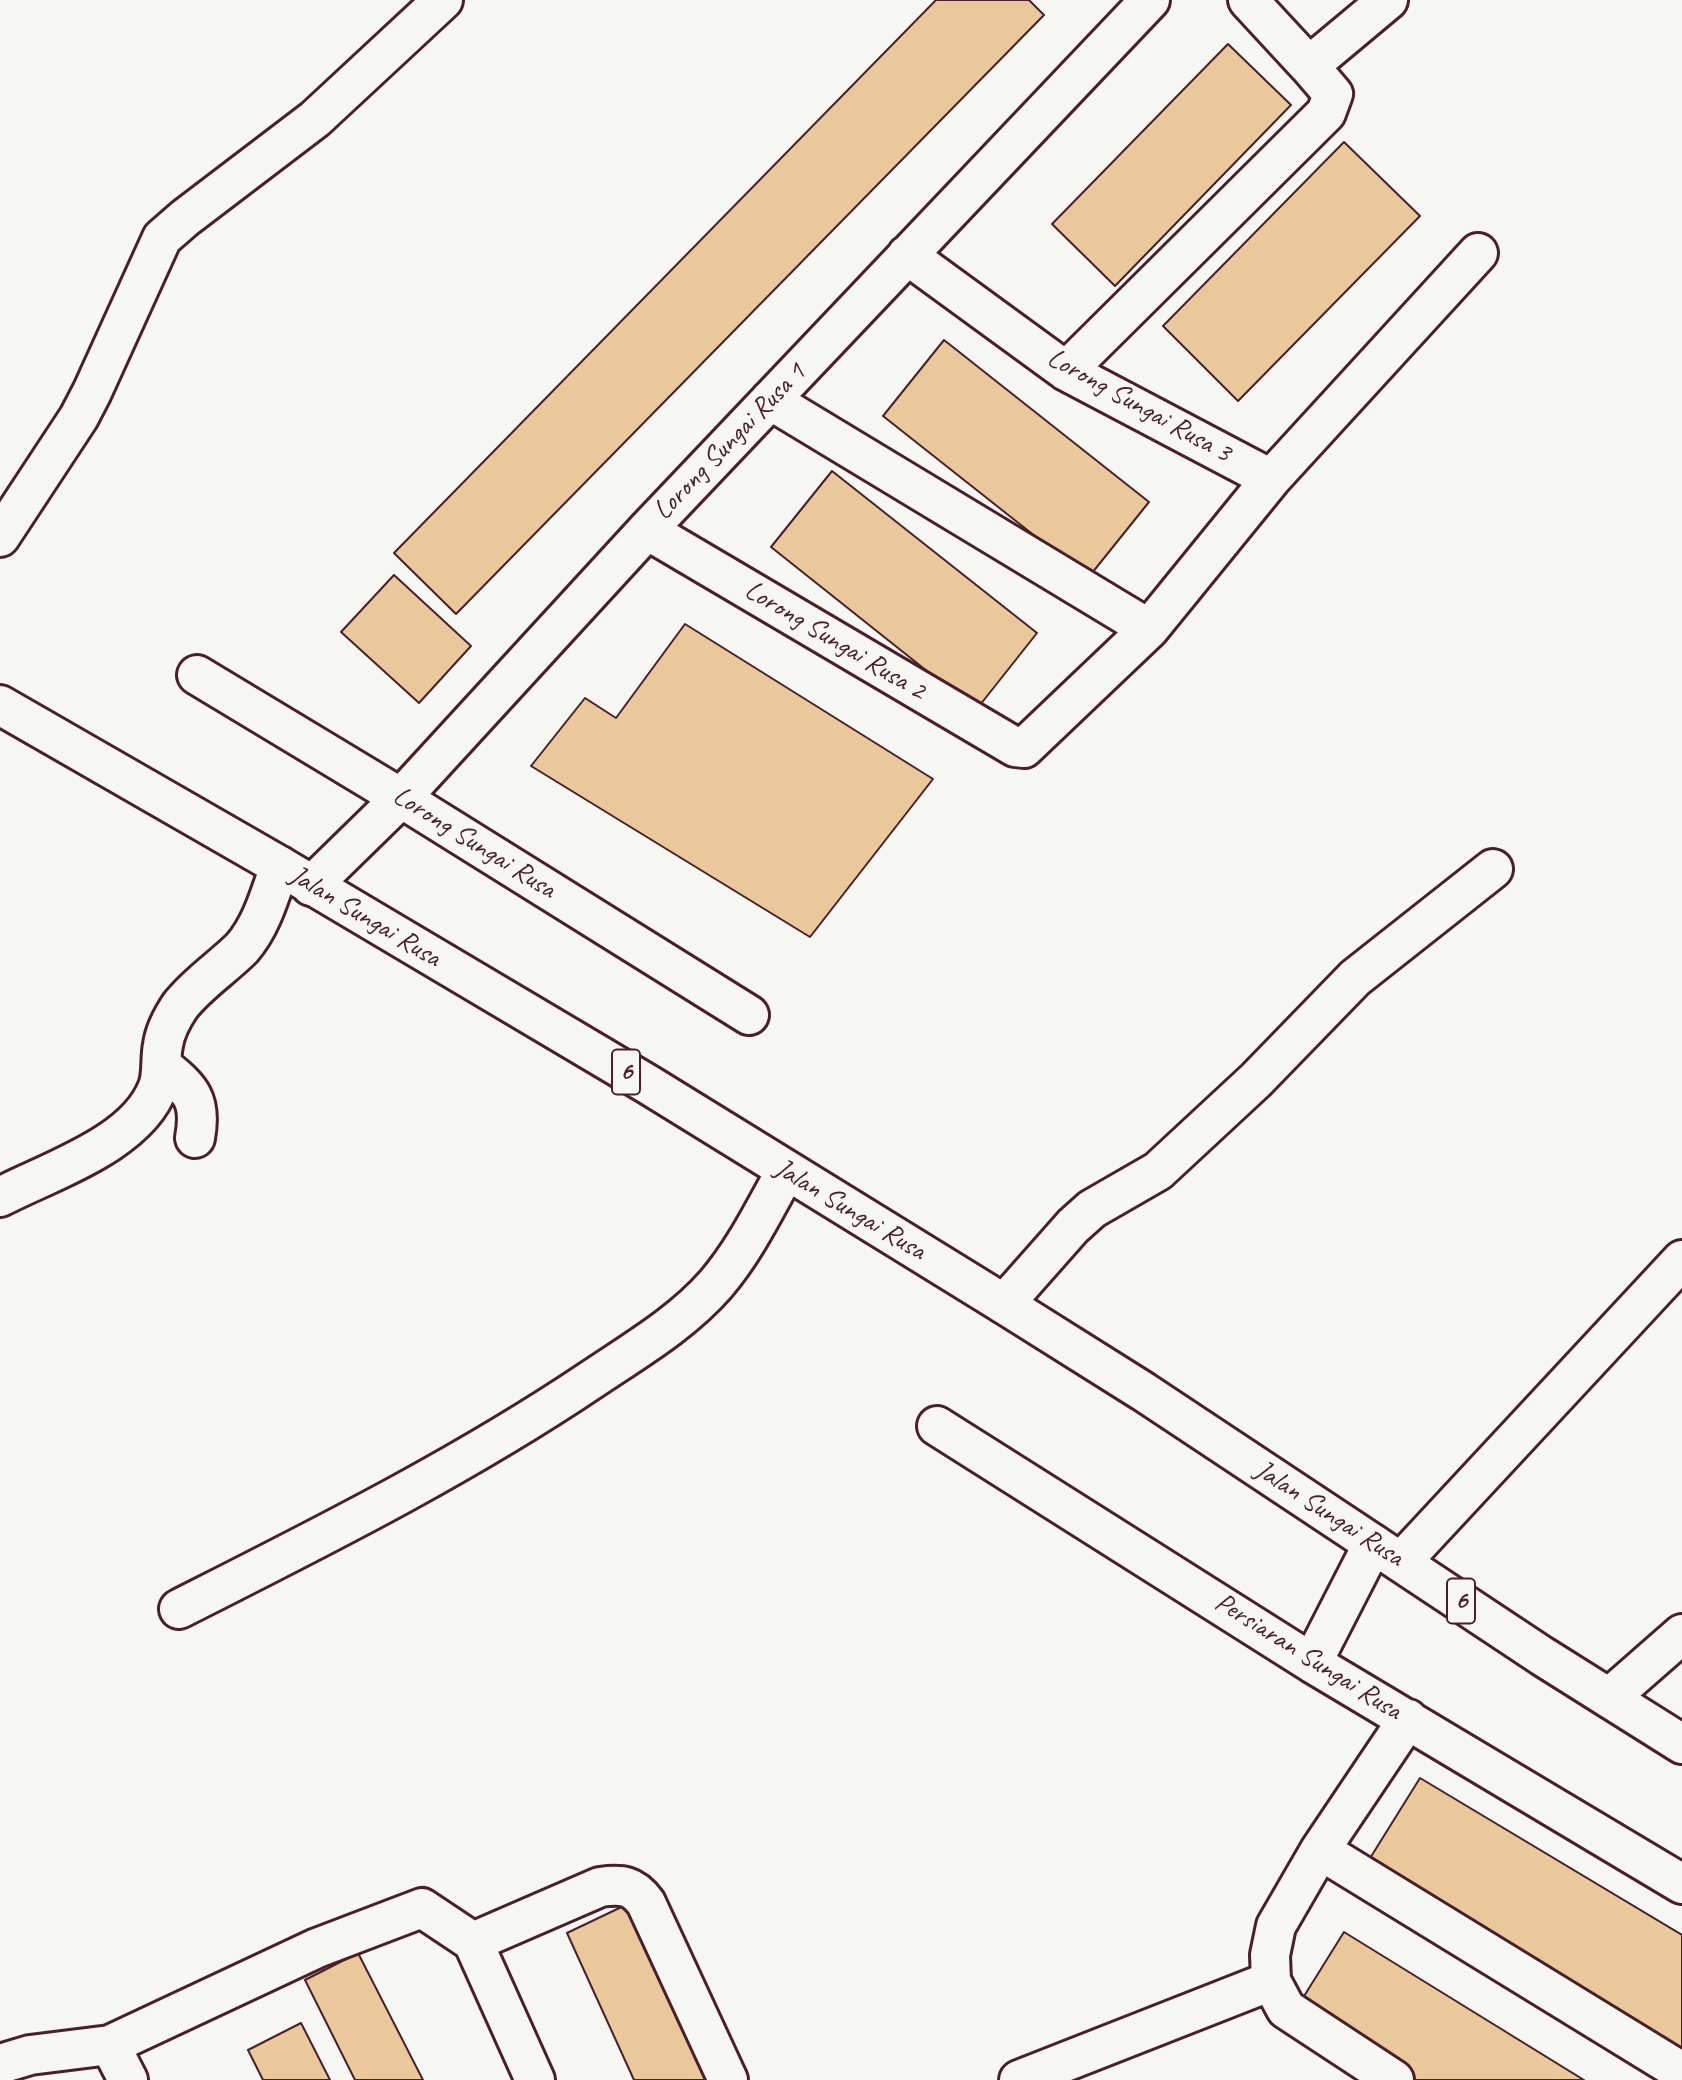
<!DOCTYPE html>
<html>
<head>
<meta charset="utf-8">
<style>
	body { margin:0 }
	canvas { display:block; background:#f6f6f2 }
</style>
</head>
<body>
<canvas width="1682" height="2080"></canvas>
<script>
const context = document.querySelector('canvas').getContext('2d');
context.lineJoin = 'round';
function fillPath(path, color) { context.fillStyle = color; context.fill(path, 'evenodd'); }
function strokePath(path, color, width, dash) { context.strokeStyle = color; context.lineWidth = width; context.lineCap = dash ? 'butt' : 'round'; context.setLineDash(dash || []); context.stroke(path); }
function label(font, color, halo, rows, align = 'center') {
  context.font = font + ' Caveat,sans-serif'; context.lineWidth = 7; context.setLineDash([]); context.textBaseline = 'middle'; context.strokeStyle = halo; context.fillStyle = color; for (const [text, x, y, turn = 0] of rows) {
    context.save(); context.translate(x, y); context.rotate((+turn || 0) * Math.PI / 180); context.textAlign = isNaN(turn) ? turn : align; if (halo) context.strokeText(text, 0, 0); context.fillText(text, 0, 0); context.restore();
  }
}
const building = new Path2D(`
	M936,0H1029L1044,15L456,614L394,553Z
	M1228,44L1291,105L1115,286L1052,224Z
	M1344,142L1420,216L1238,401L1163,326Z
	M944,340L1149,502L1088,578L883,416Z
	M832,471L1037,633L976,710L771,547Z
	M394,575L471,646L419,703L341,632Z
	M685,624L933,779L810,937L531,766L585,698L616,718Z
	M1420,1778L1682,1935V2051L1367,1863Z
	M634,1901L716,2080H634L567,1933Z
	M1344,1932L1584,2080H1411L1296,2009Z
	M358,1953L423,2080H355L305,1980Z
	M301,2023L330,2080H263L248,2050Z`);
const minor = new Path2D(`
	M1309,66L1388,0
	M907,255L1066,371L1271,479
	M1066,371L1326,113L1333,94L1309,66L1248,0
	M770,400L1149,629
	M647,530L1015,747L1024,748L1149,629L1271,479L1478,253
	M0,537L79,417L92,392L162,238L185,218L315,119L443,0
	M197,675L401,798L749,1015
	M311,886L401,798L647,530L1150,0
	M162,1066C191,1089 202,1100 195,1138
	M0,1197C50,1171 137,1144 158,1087C163,1073 160,1059 163,1045C165,1031 172,1018 180,1006C197,984 222,968 242,948C262,925 270,894 280,866
	M1004,1304L1073,1226L1092,1209L1158,1171L1256,1080L1355,978L1493,869
	M937,1426L1312,1663L1682,1884
	M1402,1561L1682,1260
	M179,1609C319,1538 460,1468 591,1380C634,1351 681,1324 716,1284C745,1250 764,1210 786,1171
	M1312,1663L1373,1544
	M1609,1698L1682,1634
	M1320,1850L1682,2072
	M473,1942L600,1887C622,1884 633,1885 646,1903L728,2080
	M110,2045L128,2080
	M0,2064L30,2055L110,2045L317,1948L422,1908L473,1942L535,2080
	M1019,2080L1271,1981
	M1394,2080L1286,2009L1271,1981L1270,1955L1276,1926L1320,1850L1408,1719`);
const major = new Path2D(`
	M0,705L280,866L649,1085L1004,1304L1144,1392L1542,1656L1682,1744`);
const shields = [
	[626,1072,28],
	[1461,1601,28]
];
const shieldNames = [
	["6",626,1072],
	["6",1461,1601]
];
const streetNames = [
	["Lorong Sungai Rusa 3",1139,406,29],
	["Lorong Sungai Rusa 1",730,442,-46],
	["Lorong Sungai Rusa 2",835,641,31],
	["Lorong Sungai Rusa",474,843,32],
	["Jalan Sungai Rusa",365,917,31],
	["Jalan Sungai Rusa",850,1210,31],
	["Jalan Sungai Rusa",1329,1514,33],
	["Persiaran Sungai Rusa",1308,1657,32]
];
fillPath(building, '#e9c89b');
strokePath(building, '#4a1f2b', 2);
strokePath(minor, '#4a1f2b', 44);
strokePath(major, '#4a1f2b', 44);
strokePath(minor, '#f6f6f2', 38);
strokePath(major, '#f6f6f2', 38);
for (const [x, y, w] of shields) { const box = new Path2D(); box.roundRect(x - w / 2, y - 22.5, w, 45, 5); context.fillStyle = '#f6f6f2'; context.fill(box); strokePath(box, '#4a1f2b', 2); }
label('bold 26px', '#4a1f2b', null, shieldNames);
label('28px', '#4a1f2b', '#f6f6f2', streetNames);
</script>
</body>
</html>
